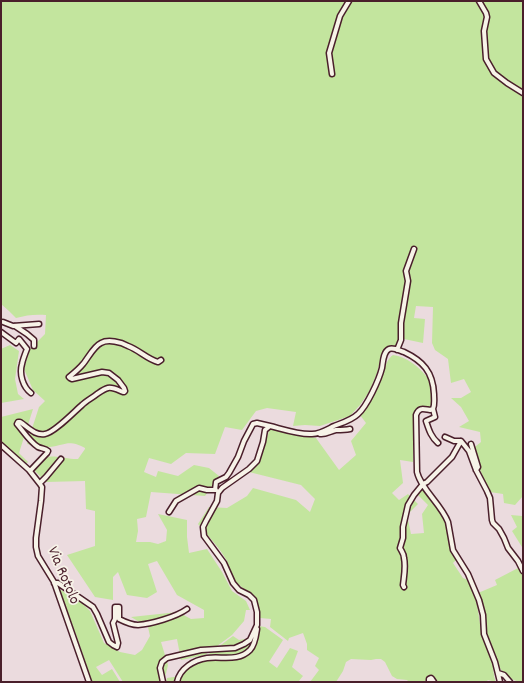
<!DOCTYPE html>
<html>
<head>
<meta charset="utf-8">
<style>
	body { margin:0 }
	#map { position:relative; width:524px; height:683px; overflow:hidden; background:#ebdbde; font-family:Dekko,sans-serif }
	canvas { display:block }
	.frame { position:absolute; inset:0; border:2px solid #4a1f2b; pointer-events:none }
</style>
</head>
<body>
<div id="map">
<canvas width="524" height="683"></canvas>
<div class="frame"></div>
</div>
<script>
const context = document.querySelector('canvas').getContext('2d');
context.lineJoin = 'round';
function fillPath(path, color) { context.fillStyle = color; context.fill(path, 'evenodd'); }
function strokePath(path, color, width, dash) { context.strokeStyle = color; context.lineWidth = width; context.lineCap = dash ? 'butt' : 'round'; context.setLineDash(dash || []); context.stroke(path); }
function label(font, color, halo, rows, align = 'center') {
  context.font = font + ' Dekko,sans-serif'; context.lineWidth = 3.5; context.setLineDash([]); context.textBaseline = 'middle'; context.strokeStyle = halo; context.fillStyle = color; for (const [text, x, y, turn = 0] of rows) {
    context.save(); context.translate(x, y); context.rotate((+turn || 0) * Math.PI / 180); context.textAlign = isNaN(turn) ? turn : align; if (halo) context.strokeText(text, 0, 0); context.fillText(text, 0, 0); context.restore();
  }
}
const green = new Path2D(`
	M1,1H523V496L515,505L504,503L503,494L490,492L471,450L481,442L480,432L459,427L469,421L461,407L451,398H461L471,392L464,379L451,383L448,359L435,350L432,343L433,307L416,306L414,318L425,319L423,343L404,339L399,348L385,349L382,353L377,373L369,392L360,405L350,416L320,426L305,425L293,426L296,412L267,408L256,411L242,430L225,427L215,454L186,453L171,464L149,458L144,472L156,477L158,471L178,476L194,465L209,468L219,476L205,496L151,492L146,517L137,519L138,531L136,542H150L158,544L166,541L167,530L158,514L187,520V537L189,553L207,549L222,572L232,591L246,601L250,610H246L244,621L232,635L205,655L181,660L177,639L161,642L168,665L164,682H123L109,660L96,667L102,675L112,669L120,682H92L77,637L58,588L83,604L90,611L104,643L120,652L135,655L142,650L150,636L148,627L131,617L178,612L191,619L204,618V610L177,595L157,561L148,564L157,592L147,598L127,595L118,572L113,577V600L95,597L67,555L95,546V511L86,509L85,481L46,482L34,470C37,466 42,458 47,457C53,455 69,459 76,459H78L85,449V448C69,439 65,445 50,447C42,447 34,445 27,444L39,407L45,401L33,390L24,369L30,349L45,334L46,315C36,314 26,315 16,318L9,311L1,304Z
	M10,345L19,351L15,379L18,394L24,399L1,403V349Z
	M393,355C407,357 418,366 427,377C427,377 431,381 431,382C433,387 432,401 432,407L429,408L422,407L414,414L413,432V462L400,460L403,483L392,493L399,500L408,494L418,504L407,515L411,534L424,533L422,514L428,505L417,494L422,489L444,517L457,559L453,563L463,578L468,580C478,597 478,616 482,634C485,643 490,652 492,661C494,668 493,676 496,682L488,680L486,682H437L435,679L427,677L425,682H409L407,680L397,679L392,676L385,662L381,659H376L371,660L351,659L346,662L343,671L336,682H310L319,670L315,666L319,658L307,650V644L303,633L289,638L288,641L270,627L271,619L260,618C259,610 258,600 252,595C246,589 238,586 234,579C230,574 229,567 227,561C220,548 208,536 198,524L209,507L227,508L247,496L253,488L296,500L310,512L315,499L301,485L249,472L259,462L270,428L316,438L339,470L356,455L351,441L366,423L360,415C367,406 373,397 378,386C382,378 385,360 393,355Z
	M33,409L19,453L28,462L26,464L1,441V417Z
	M523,507V546L522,547L512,531L517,527L511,515L522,516Z
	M520,567L523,574V682C512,682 503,674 498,665L485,631L478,593L497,585L495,580Z
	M258,626L265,627L283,640L269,662L277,668L290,648L298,651L292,667L303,676L298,682H166L167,678L180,676L189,667L206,660V656L233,636L239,640L251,638Z`);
const minorTunnel = new Path2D(`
	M438,443L445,437`);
const minor = new Path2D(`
	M479,1L486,13L487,17L484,31L486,59L494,73L507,83L523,93
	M332,74L329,53L340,16L349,1
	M3,322L13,326L39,324
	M15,326L27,334L34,340V346
	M1,332L16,343L19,339L27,349C25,354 23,359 22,364C19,374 23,387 31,393
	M397,350L401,340V323L408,281L406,271L414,249
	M433,409L435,417L426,421C429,430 431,437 438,443
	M320,434C326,435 330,431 336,430C341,430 345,430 350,429
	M445,437L454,441H461L469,451L476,470L487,491L490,498L492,520L493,523L499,529L504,538L508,548L518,561L523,571
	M471,444L478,467L476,470
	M1,445L29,470L40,484L42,487L41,501L36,538V547L38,556L54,582L89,682
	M30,471L47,453L48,451C45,448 42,449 38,447C30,442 23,431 17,424L18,422H20C28,427 35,436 45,434C54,433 74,412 82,405C86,401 92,398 97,394C100,392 104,389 108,388C113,387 118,390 123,392H124L125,391L124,388L118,380L109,373L102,372L72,379L70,378L69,377C74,373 79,369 83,364C88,358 94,346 101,343C108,339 121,342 128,346C139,350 147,359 158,362L161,360
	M40,483L46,477L61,459
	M215,490L216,482L226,477L229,473L238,457L244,441L253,424L257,423L270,426
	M169,512L176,501L199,488L207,490H216
	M54,583H58L93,607L97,614L109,642L113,645L117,647L118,643L113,623L115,619V607H119V619C125,622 132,625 138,625C151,624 176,617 187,609
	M404,587L403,585C404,576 406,567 404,558C404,554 402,552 400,548L403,538V527L408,505L414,495L423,484L427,482L452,457L461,441
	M498,673L504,675L510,682
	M163,682L160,668L162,662L167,658L201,650L235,648L244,644L250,640L257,625V612L254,600L249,595L239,590L233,583L224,563L204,536L203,527L206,521L217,501L218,493L222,488L249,469L257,461L263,442L265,430L270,426C282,429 300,435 312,434C320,434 326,430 334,426C342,423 352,420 358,414C367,406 379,380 382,368C383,362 383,352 389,349C394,347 400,351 404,352C423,361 433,372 434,394C434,399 435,404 433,409L430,410C423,409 419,407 416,415L417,472C421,489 441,504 448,522L453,550L468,574L479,600L483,615L484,634L495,662L500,682
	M177,682C180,668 194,660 207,658C222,656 238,662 250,650C255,645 256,636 257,629
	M429,682V679L431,678L432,679L434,682`);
const streetNames = [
	["Via Rotolo",62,576,67]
];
fillPath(green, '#c3e59e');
strokePath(minorTunnel, '#cbb5ba', 4, [4, 2]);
strokePath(minor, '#4a1f2b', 7);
strokePath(minor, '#f7f3e8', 4);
label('16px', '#4a1f2b', '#f7f3e8', streetNames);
</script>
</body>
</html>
